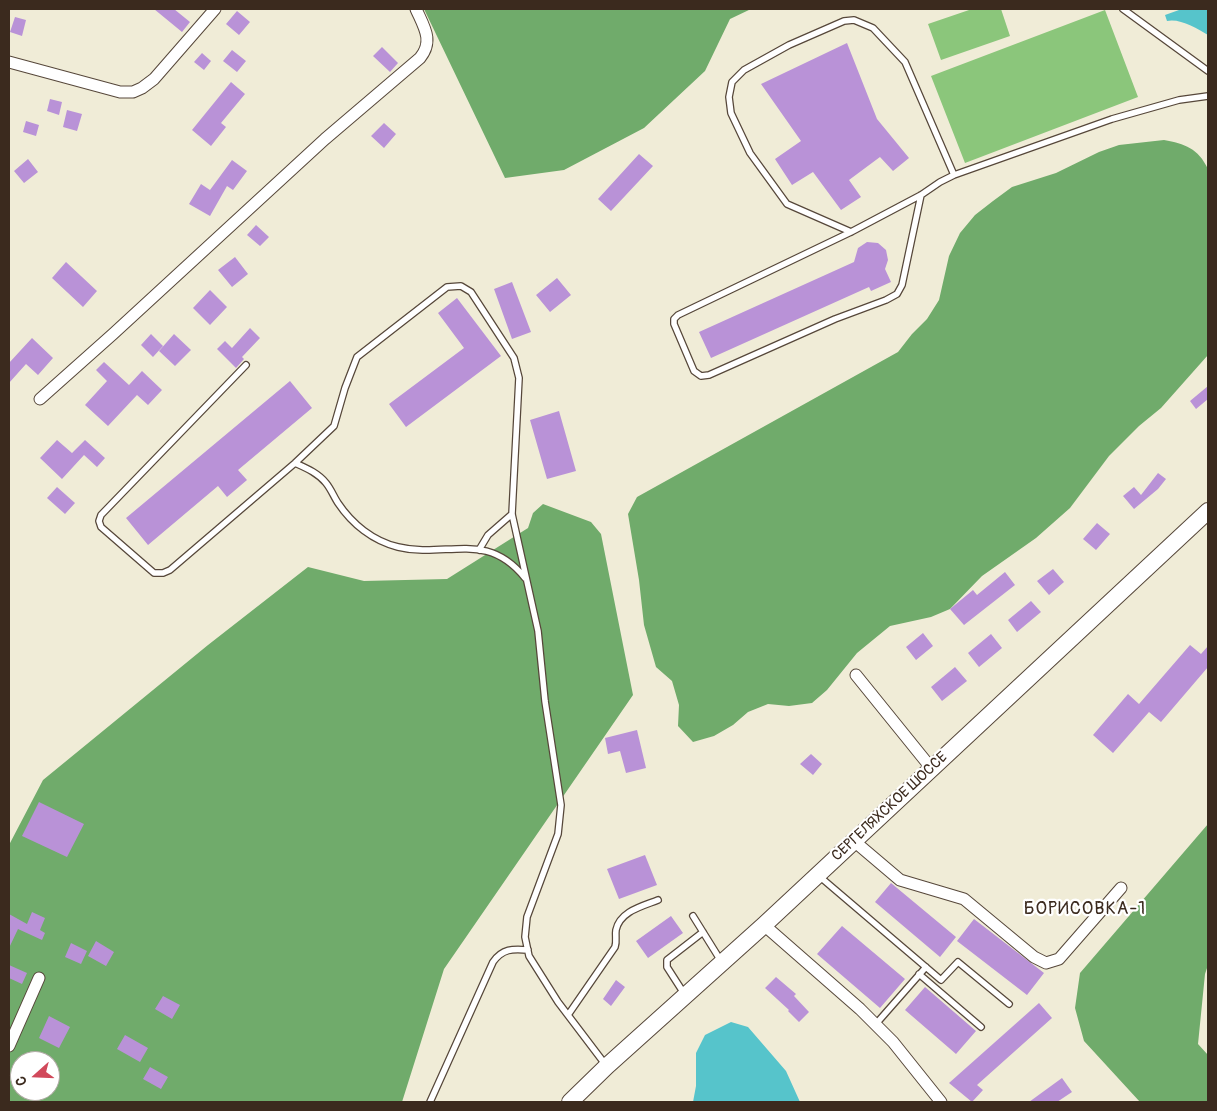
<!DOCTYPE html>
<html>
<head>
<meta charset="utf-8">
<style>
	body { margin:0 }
	#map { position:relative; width:1217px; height:1111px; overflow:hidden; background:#f0ecd7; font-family:Pangolin,sans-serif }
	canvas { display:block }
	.frame { position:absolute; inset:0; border:10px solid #3b2a1e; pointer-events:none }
	.north { position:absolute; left:10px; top:1051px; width:50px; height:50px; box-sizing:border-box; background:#fff; border:1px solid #b1aaa5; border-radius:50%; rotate:250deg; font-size:14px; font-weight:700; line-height:20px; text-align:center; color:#3b2a1e }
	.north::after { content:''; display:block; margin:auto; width:18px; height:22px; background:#d1495b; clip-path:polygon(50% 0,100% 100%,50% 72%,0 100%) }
</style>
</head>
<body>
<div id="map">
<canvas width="1217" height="1111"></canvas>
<div class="frame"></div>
<div class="north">С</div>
</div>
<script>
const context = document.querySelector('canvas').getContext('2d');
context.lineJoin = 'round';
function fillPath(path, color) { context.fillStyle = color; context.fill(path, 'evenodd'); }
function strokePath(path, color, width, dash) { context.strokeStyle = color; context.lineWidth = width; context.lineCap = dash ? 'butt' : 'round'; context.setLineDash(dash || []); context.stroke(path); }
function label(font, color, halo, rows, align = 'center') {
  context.font = font + ' Pangolin,sans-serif'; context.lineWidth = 4.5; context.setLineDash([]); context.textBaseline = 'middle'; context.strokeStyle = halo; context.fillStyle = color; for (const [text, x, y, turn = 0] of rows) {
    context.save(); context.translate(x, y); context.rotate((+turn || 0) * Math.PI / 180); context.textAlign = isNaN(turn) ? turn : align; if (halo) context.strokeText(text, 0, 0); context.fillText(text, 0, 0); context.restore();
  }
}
const green = new Path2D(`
	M972,9H1001L1010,36L941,60L928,24Z
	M1105,10L1138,97L965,163L931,76Z`);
const forest = new Path2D(`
	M424,9H751L730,19L705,71L644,128L564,170L505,178Z
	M1164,140C1185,144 1198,148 1208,169V355L1161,408L1139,426L1109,456L1070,508L1036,538L982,576L950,609L931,617L890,626L857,653L827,690L812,703L789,706L768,704L748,712L733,725L714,736L693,742L678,726L679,705L672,681L656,667L644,625L639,580L628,514L637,497L898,352L912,334L927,319L939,300L949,256L960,233L975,215L993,201L1012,187L1056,173L1099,152L1119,145Z
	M543,504L591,522L601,534L633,695L444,969L402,1102H9V845L43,780L208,645L308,567L364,581L447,579L528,528L533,513ZM20,1061H50V1091H20Z
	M1208,824V965L1205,974L1198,1044L1208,1055V1102H1140L1084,1041L1075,1008L1080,973Z`);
const water = new Path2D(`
	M1208,9V35C1197,28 1179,18 1167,21L1165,15L1179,10Z
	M731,1022L748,1027L786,1071L800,1102H693L696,1086V1053L705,1035Z`);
const building = new Path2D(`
	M154,9H174L190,22L182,32Z
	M237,11L250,22L239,35L226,24Z
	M15,17L26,20L22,36L10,32Z
	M847,43L877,119L909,158L893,171L880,157L849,180L861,197L841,210L813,172L792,185L775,159L801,141L761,84Z
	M382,47L398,63L390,72L373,56Z
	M232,50L246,61L237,72L223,61Z
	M202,53L211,61L204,70L194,62Z
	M231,82L245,94L221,123L226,127L211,146L192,130Z
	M50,99L62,102L59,115L47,111Z
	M67,110L82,114L77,131L63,127Z
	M26,121L39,125L36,136L23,132Z
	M384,123L396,134L384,148L371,136Z
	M639,154L653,166L611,211L598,199Z
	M28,159L38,172L24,183L14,171Z
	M232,160L247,171L233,190L227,186L210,216L189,204L201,184L210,190Z
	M256,225L269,237L260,246L247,235Z
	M867,242L878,243L886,250L888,260L885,269L891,282L871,291L869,287L711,358L699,332L854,262L858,248Z
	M235,257L248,274L232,287L218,270Z
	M66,262L97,291L83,307L52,278Z
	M557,278L571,295L550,312L536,295Z
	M512,282L531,332L512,339L494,289Z
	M210,290L227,307L210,325L193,308Z
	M457,298L501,356L406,427L389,404L464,348L438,313Z
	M250,328L260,338L242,357L244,359L236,368L217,349L225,341L232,348Z
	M151,334L163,346L153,357L141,345Z
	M174,334L191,350L175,366L159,351Z
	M32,338L53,358L38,375L26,364L9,383V363Z
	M104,362L129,385L142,371L162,390L148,405L137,395L108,426L85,405L107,381L96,370Z
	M290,381L312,408L238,470L247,480L227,497L218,486L148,545L126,518Z
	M1208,386V399L1196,409L1190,401Z
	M559,411L576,471L547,479L530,420Z
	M57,440L72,453L85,440L105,458L97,467L84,455L62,479L40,458Z
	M1158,473L1166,479L1158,489L1134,509L1123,496L1134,487L1141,495Z
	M57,487L75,503L65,514L47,498Z
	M1097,523L1110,534L1096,550L1083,539Z
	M1053,569L1064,582L1049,595L1037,581Z
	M1005,572L1015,585L964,625L950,609L973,590L977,595Z
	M1031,601L1041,612L1017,632L1008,620Z
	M923,633L933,646L916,660L906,647Z
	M991,634L1002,648L979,667L968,653Z
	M1190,645L1201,654L1208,646V667L1161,722L1149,712L1113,753L1093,735L1128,694L1139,704Z
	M955,667L967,681L942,701L931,687Z
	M637,730L646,768L626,773L620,751L608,754L605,738Z
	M811,754L822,764L813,775L800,764Z
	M39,802L84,824L67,857L22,836Z
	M645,855L657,885L619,899L607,869Z
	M891,883L956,937L940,957L875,902Z
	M32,912L45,918L40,930L45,933L42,940L18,929L9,948V914L27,924Z
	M671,916L683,933L648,958L636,941Z
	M974,919L1044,973L1027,995L957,941Z
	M842,926L905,979L880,1008L817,954Z
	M96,941L114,952L106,966L88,956Z
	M71,943L87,951L81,964L65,957Z
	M9,965L27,973L22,984L9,978Z
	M776,977L796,994L794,996L809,1012L799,1022L788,1011L789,1010L765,988Z
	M616,980L625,987L611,1006L603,999Z
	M925,987L976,1031L956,1054L905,1010Z
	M163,996L180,1005L172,1019L155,1009Z
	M1039,1003L1052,1018L977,1085L983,1090L972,1102L949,1083Z
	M49,1016L70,1027L59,1048L39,1038Z
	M125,1035L148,1048L140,1062L117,1049Z
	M150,1067L168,1077L161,1089L143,1079Z
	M1062,1078L1072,1092L1057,1102H1029Z`);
const lane = new Path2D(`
	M1123,9L1208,71
	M921,195L902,285L897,294L886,300L835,319L709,375L701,376L694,371L674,324V319L678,315L851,232L921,195L940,182L954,175L1112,119L1179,100L1208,96
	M851,232L787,204L750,153L731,113L729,97L732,82L744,70L789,45L844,21L854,20L873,28L905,62L954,175
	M246,365L101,515L99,521L101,527L154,573H163L170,570L295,463L334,426L345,388L357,357L447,287L461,286L471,292L514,358L519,378L512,514L538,631L545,701L561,805L558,834L527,917L525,937L529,956L558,1002L605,1064
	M295,463C306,468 318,473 326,483C331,489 334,497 338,503C352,524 373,541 398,547C446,559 486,529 525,578
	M479,550L488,535L512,514
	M819,876L941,980L958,962L1009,1004
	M693,916L721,961
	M919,974L981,1027
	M685,995L667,967V960L703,932
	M568,1015L615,947C617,941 615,936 616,930C620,911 643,906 658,900
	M875,1025L926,967
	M430,1102L493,962C503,948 513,949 528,950`);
const street = new Path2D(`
	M9,62L120,92H133L142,88L154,79L215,9
	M40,399L113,334L325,139L420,58C434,41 424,27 416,9
	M856,675L932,769
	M854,841L900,880L964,899L1034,957L1046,963L1059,959L1121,888
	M764,925L860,1009L893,1042L941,1102
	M9,1046L39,978`);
const secondary = new Path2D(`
	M570,1102L607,1066L764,925L1208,511`);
const streetNames = [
	["СЕРГЕЛЯХСКОЕ ШОССЕ",890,807,-43]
];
const quarterNames = [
	["БОРИСОВКА-1",1085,909]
];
fillPath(green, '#8bc67b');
fillPath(forest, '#70ab6b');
fillPath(water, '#56c4cb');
fillPath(building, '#b992d7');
strokePath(lane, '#56473a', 8);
strokePath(street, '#56473a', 13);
strokePath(secondary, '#56473a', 18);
strokePath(lane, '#fff', 5.5);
strokePath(street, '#fff', 11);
strokePath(secondary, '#fff', 16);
label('15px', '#3b2a1e', '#fff', streetNames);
context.letterSpacing = '1px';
label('18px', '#3b2a1e', '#fff', quarterNames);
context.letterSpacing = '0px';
</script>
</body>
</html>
